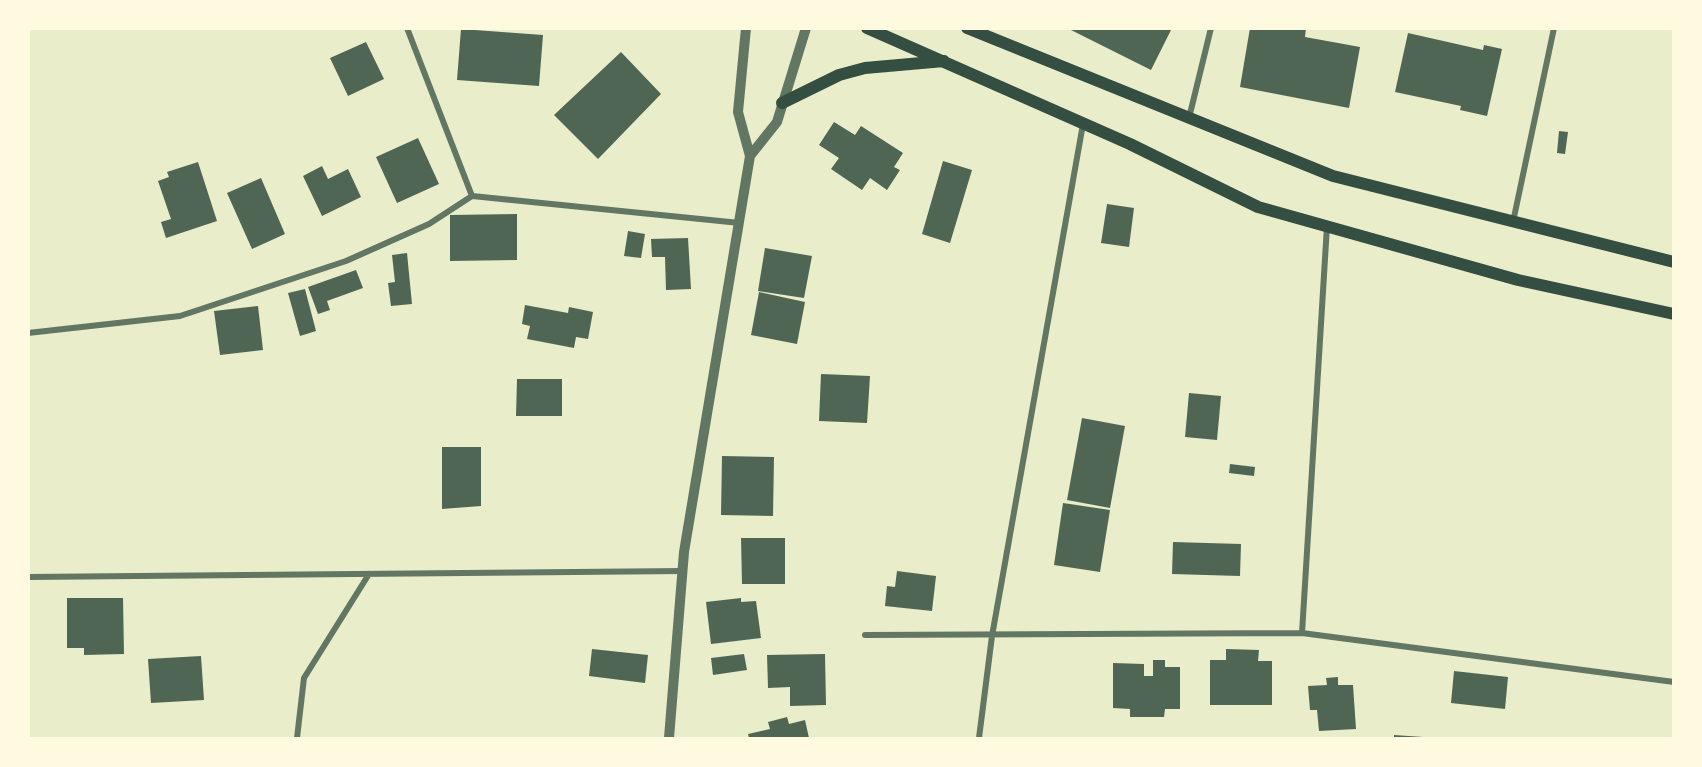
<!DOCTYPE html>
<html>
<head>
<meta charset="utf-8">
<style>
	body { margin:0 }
	#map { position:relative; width:1702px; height:767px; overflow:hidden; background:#e9edc9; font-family:Signika,sans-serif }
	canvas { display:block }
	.frame { position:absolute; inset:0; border:30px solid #fefae0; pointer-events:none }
</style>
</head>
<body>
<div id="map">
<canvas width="1702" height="767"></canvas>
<div class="frame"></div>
</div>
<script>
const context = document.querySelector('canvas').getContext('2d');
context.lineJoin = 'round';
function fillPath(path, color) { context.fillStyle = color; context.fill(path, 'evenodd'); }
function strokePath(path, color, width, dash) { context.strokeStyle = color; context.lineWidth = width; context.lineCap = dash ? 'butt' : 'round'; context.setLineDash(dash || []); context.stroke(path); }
const building = new Path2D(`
	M1067,28H1172L1151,70Z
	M1250,28H1306L1305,37L1360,47L1349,108L1240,87Z
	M461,29L543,35L539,86L457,80Z
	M1408,33L1483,50L1484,45L1502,49L1487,116L1460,110L1461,106L1395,92Z
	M366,42L384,79L348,96L330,58Z
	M621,52L661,94L598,159L554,115Z
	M834,122L855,135L861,126L903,153L894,167L900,170L887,190L870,178L862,190L831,169L839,158L819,145Z
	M1559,131L1568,132L1565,154L1557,153Z
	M418,138L439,184L397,203L376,157Z
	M943,161L972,170L950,243L922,234Z
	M198,162L217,221L166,238L161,222L171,219L158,181L169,177L167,172Z
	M322,166L328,179L348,169L361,197L322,216L303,176Z
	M261,178L285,234L252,249L227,193Z
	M1107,204L1134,208L1129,247L1101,243Z
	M517,214V260L450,261V215Z
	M628,231L645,234L641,258L624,256Z
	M688,238L691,289L666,290L665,257H652L651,239Z
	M765,248L812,256L804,298L758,291Z
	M407,253L412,304L391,306L388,283L395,282L392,255Z
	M356,270L363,288L327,301L330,310L318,314L308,287Z
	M305,289L316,331L300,336L288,293Z
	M759,292L805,302L797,344L751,335Z
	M525,305L568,313L569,307L593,312L588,339L576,337L574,348L527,339L530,326L522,324Z
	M258,306L263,350L220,355L214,311Z
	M821,374L870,376L867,423L819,421Z
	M517,379H562V416H516Z
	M1189,393L1221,396L1217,440L1185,437Z
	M1082,418L1125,426L1110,508L1067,500Z
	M442,447H481V506L442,509Z
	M722,456L774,457L773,516L721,515Z
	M1230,464L1255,467L1254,476L1229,473Z
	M1063,503L1110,510L1100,572L1054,565Z
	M741,538H785V584H742Z
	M1173,542L1241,544L1240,576L1172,574Z
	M897,571L936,576L932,611L885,606L887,586L895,587Z
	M67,598H123L124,654L84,655V648H67Z
	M741,598V602L756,601L761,638L711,644L706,602Z
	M592,649L648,655L645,683L589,676Z
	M1226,649L1259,650L1258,661H1272V705H1210V660H1226Z
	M744,654L747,670L713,675L711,658Z
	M825,654L826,705L790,706V687L768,688L767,655Z
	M201,656L204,700L151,703L148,659Z
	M1153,660H1165V667H1180V709H1165L1164,717H1130V709L1113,708V663L1144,664V676H1153Z
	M1454,671L1508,677L1505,709L1451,703Z
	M1338,677V685H1353L1356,729L1319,731L1317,710H1310L1308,686L1327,685L1326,678Z
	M787,717L789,724L805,720L809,738H749L748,734L770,729L768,722Z
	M1394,735L1423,737L1422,738H1394Z`);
const minor = new Path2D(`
	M407,28L472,196L740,223
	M1189,118L1211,28
	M1513,222L1554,28
	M28,333L180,316L346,261L429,224L472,196
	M28,577L683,571
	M1302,633L1327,226
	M865,635L1302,633L1674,682
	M297,738L304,678L369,574
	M979,738L992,636L1083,124`);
const tertiary = new Path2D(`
	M750,156L777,122L806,28
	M669,738L684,552L750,156L738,112L746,28`);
const secondary = new Path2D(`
	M867,28L1130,144L1258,207L1518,280L1674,314
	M967,28L1333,176L1674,262
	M782,103L839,75L865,68L944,61`);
fillPath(building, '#4f6655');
strokePath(minor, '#617663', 6);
strokePath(tertiary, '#617663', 10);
strokePath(secondary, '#344e41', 12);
</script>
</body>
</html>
